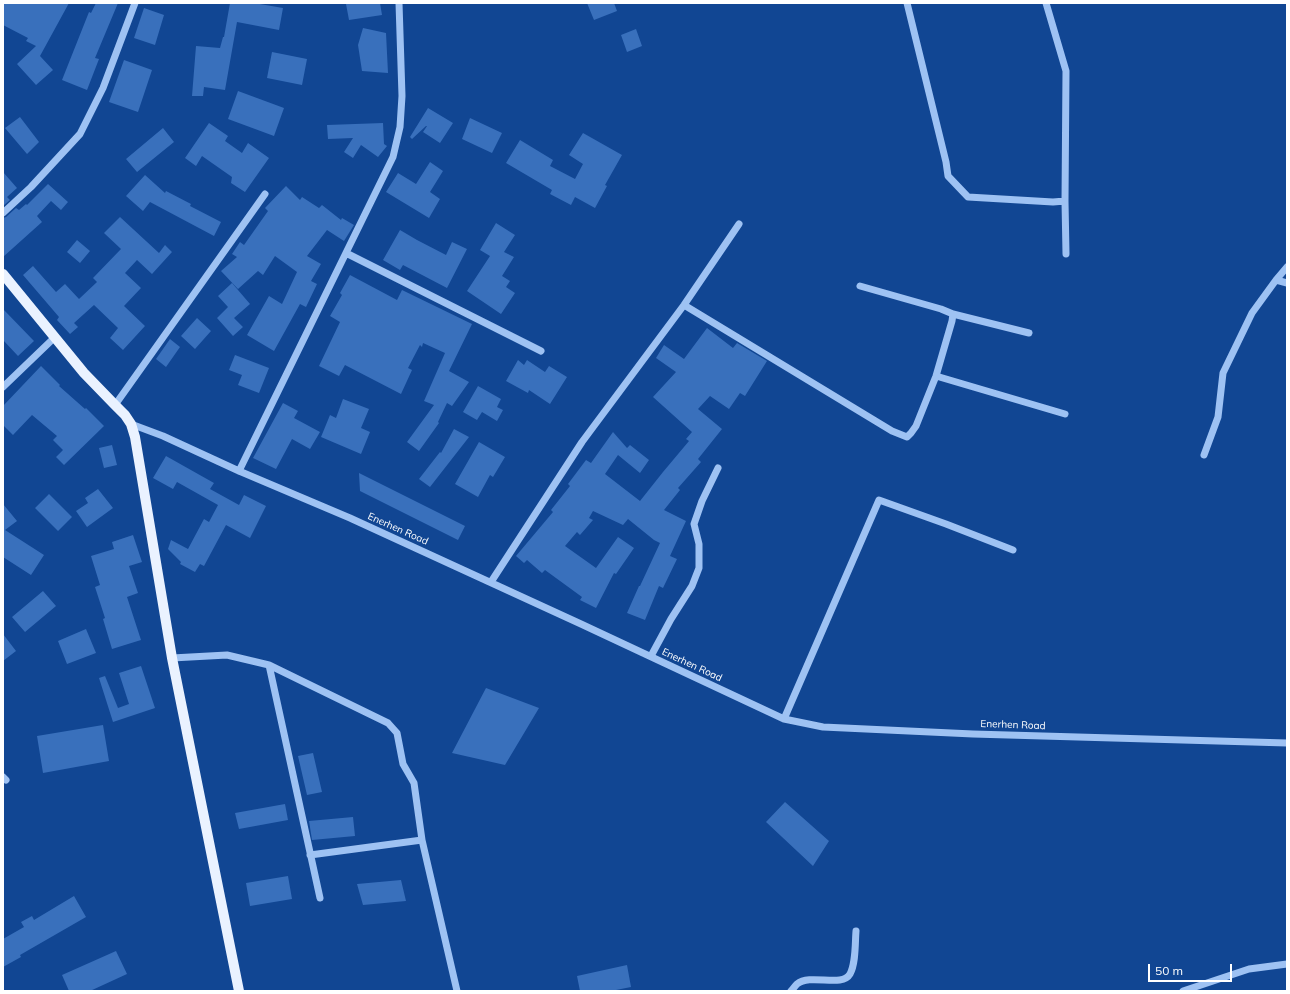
<!DOCTYPE html>
<html>
<head>
<meta charset="utf-8">
<style>
	body { margin:0 }
	#map { position:relative; width:1290px; height:994px; overflow:hidden; background:#114693; font-family:Mulish,sans-serif }
	canvas { display:block }
	.frame { position:absolute; inset:0; border:4px solid #fff; pointer-events:none }
	.scale { position:absolute; left:1148px; top:964px; width:84px; height:18px; box-sizing:border-box; border:2px solid #fff; border-top:0; padding-left:5px; font-size:12px; line-height:14px; white-space:nowrap; color:#fff; -webkit-text-stroke:3px #114693; paint-order:stroke }
</style>
</head>
<body>
<div id="map">
<canvas width="1290" height="994"></canvas>
<div class="frame"></div>
<div class="scale">50 m</div>
</div>
<script>
const context = document.querySelector('canvas').getContext('2d');
context.lineJoin = 'round';
function fillPath(path, color) { context.fillStyle = color; context.fill(path, 'evenodd'); }
function strokePath(path, color, width, dash) { context.strokeStyle = color; context.lineWidth = width; context.lineCap = dash ? 'butt' : 'round'; context.setLineDash(dash || []); context.stroke(path); }
function label(font, color, halo, rows, align = 'center') {
  context.font = font + ' Mulish,sans-serif'; context.lineWidth = 3; context.setLineDash([]); context.textBaseline = 'middle'; context.strokeStyle = halo; context.fillStyle = color; for (const [text, x, y, turn = 0] of rows) {
    context.save(); context.translate(x, y); context.rotate((+turn || 0) * Math.PI / 180); context.textAlign = isNaN(turn) ? turn : align; if (halo) context.strokeText(text, 0, 0); context.fillText(text, 0, 0); context.restore();
  }
}
const building = new Path2D(`
	M3,3H69L40,56L53,70L36,85L17,64L36,46L26,41L28,38L3,25Z
	M96,3H118L95,58L99,59L87,90L62,80L89,12L91,13Z
	M230,3H254L283,8L279,30L237,22L225,90L204,87L203,96H192L196,46L220,48L223,37H224Z
	M356,3H380L382,15L349,20L346,4Z
	M587,3H614L617,11L594,20Z
	M144,8L164,15L155,45L134,38Z
	M363,28L386,33L388,73L362,71L358,45Z
	M636,29L642,46L627,52L621,35Z
	M272,52L307,59L302,85L267,78Z
	M124,60L152,70L138,112L109,102Z
	M238,91L284,108L274,136L228,119Z
	M428,108L453,123L440,143L423,132L427,126H426L412,139L410,137Z
	M20,117L39,142L27,154L5,128Z
	M470,118L502,133L492,153L462,139Z
	M209,123L228,136L225,141L242,153L248,143L269,158L245,192L231,183L232,177L202,156L196,166L185,158Z
	M383,123L384,144L387,146L378,157L361,145L353,158L344,152L353,138L328,139L327,125Z
	M163,128L174,142L137,172L126,159Z
	M583,133L622,155L605,185L607,186L595,208L575,197L571,205L550,194L552,190L506,163L520,140L553,160L550,166L575,179L583,164L569,155Z
	M430,162L443,171L430,192L440,199L429,218L386,192L398,173L416,184Z
	M3,172L17,188L7,197L10,200L3,206Z
	M145,175L165,193L166,191L191,204L190,206L221,222L214,236L150,202L143,211L126,196Z
	M48,184L68,202L61,210L51,201L37,216L42,222L3,257V218L6,217L16,208L19,210L26,204L27,205Z
	M286,186L300,200L302,197L319,208L322,205L341,220L342,218L354,225L344,241L327,230L307,256L321,264L311,281L317,284L306,307L300,304L274,351L247,335L269,296L282,304L297,272L275,256L263,275L258,271L238,289L221,271L237,257L232,254L240,242L244,245L268,211L265,208Z
	M120,217L159,253L165,245L172,252L152,274L137,260L125,273L141,288L124,306L145,326L123,350L110,338L118,328L94,305L74,323L78,327L70,334L57,320L59,317L23,275L33,266L56,292L65,284L79,299L97,282L93,278L121,249L104,233Z
	M496,223L515,235L504,252L514,257L502,276L510,281L506,287L515,293L501,314L467,291L490,256L480,250Z
	M400,230L417,240L446,255L452,242L467,249L447,288L403,265L400,270L383,260Z
	M77,240L90,251L80,263L67,252Z
	M350,275L397,300L402,290L472,324L449,371L469,382L452,406L447,403L438,422L439,423L419,451L407,442L434,405L424,401L445,353L423,343L422,347L420,345L408,368L412,370L401,394L345,365L339,376L319,366L340,322L330,316L342,295L340,293Z
	M232,283L250,304L234,318L243,327L233,336L217,318L228,307L218,296Z
	M3,309L34,341L18,356L3,340Z
	M197,318L211,331L195,349L181,336Z
	M707,328L733,348L737,343L767,361L745,396L740,393L729,409L710,396L698,409L722,429L698,459L701,462L678,488L680,490L664,510L686,521L670,556L677,559L663,588L659,586L645,620L627,613L639,586H640L660,543L654,540L628,519L623,525L593,511L589,518L593,520L580,535L577,532L565,546L596,568L618,537L634,548L616,574L614,573L596,608L580,600L582,597L545,570L542,573L527,560L524,563L516,556L553,512L551,510L570,486L568,484L586,460L591,463L613,432L627,448L630,445L649,460L640,473L618,455L605,474L640,501L663,472L689,441L686,439L692,432L653,397L676,372L656,358L664,345L684,359Z
	M170,339L180,347L166,367L156,359Z
	M235,355L269,368L259,393L238,385L242,375L229,370Z
	M518,360L524,365L527,360L545,372L549,366L567,377L550,404L529,390L528,393L506,381Z
	M41,366L60,385L59,386L85,409L86,408L104,426L64,465L56,457L63,450L53,440L57,436L32,415L13,435L3,425V406Z
	M478,386L501,399L497,407L503,410L497,421L482,412L477,420L463,412Z
	M343,399L369,409L361,428L370,432L361,454L321,437L330,415L336,418Z
	M283,403L298,411L294,418L320,432L310,449L292,439L276,469L253,458Z
	M454,429L469,437L430,487L419,479L440,452L441,453Z
	M479,442L505,457L493,477L490,475L478,497L455,484Z
	M112,445L117,465L104,468L99,448Z
	M166,456L214,483L210,489L239,505L244,495L266,506L250,538L226,525L204,566L200,564L195,572L180,564L181,562L168,549L171,540L188,549L204,519L209,522L218,505L177,482L173,489L153,478Z
	M359,473L465,526L458,540L360,491Z
	M98,489L113,508L87,527L76,511L88,503L85,498Z
	M49,494L72,517L58,531L35,508Z
	M3,504L17,521L5,530L44,555L31,575L3,557Z
	M133,535L142,562L129,566L138,593L127,597L141,640L112,649L103,619L105,618L95,587L100,585L91,556L114,549L112,542Z
	M43,591L56,606L25,632L12,617Z
	M86,629L96,653L67,664L58,641Z
	M3,634L16,651L3,661Z
	M141,666L155,708L113,722L99,678L105,676L118,708L129,704L119,673Z
	M486,688L539,708L505,765L452,753Z
	M103,725L109,761L43,773L37,736Z
	M313,753L322,792L307,795L298,756Z
	M785,802L829,841L813,866L766,822Z
	M285,804L288,820L239,829L235,813Z
	M353,817L355,836L312,840L309,821Z
	M288,876L292,899L250,906L246,883Z
	M401,880L406,901L363,905L357,884Z
	M74,896L86,917L20,955L21,957L3,967V939L24,927L21,922L32,916L34,920Z
	M116,951L127,974L90,991H69L62,975Z
	M627,965L631,987L611,991H580L577,976Z`);
const minor = new Path2D(`
	M907,3L946,162L948,176L968,197L1053,202L1065,201L1066,254
	M1046,3L1066,71L1065,201
	M3,213L31,187L80,134L103,88L135,3
	M346,253L541,351
	M1276,280L1287,283
	M684,305L892,431L907,437L911,433L916,426L936,376L952,321L953,314L941,309L860,286
	M953,314L1029,333
	M936,376L1065,414
	M3,387L54,338
	M115,405L265,194
	M131,424L163,436L239,471L350,518L581,624L784,719L823,727L973,734L1287,743
	M1204,455L1218,417L1223,373L1252,313L1276,280L1287,267
	M239,471L393,157L400,127L402,96L399,3
	M491,582L582,442L684,305L739,224
	M651,656L671,619L692,586L699,568V544L694,524L702,501L718,468
	M172,658L227,655L269,665L388,723L397,733L403,764L414,783L422,840L457,991
	M269,665L320,898
	M784,719L879,500L946,524L1013,550
	M3,777L6,780
	M310,855L422,840
	M791,991C793,989 795,986 797,984C811,973 842,988 850,974C856,963 855,943 856,931
	M1183,991L1249,969L1287,964`);
const major = new Path2D(`
	M3,274L84,373L115,405L125,415L131,424L135,437L172,658L239,991`);
const streetNames = [
	["Enerhen Road",398,529,24],
	["Enerhen Road",692,665,25],
	["Enerhen Road",1013,725,2]
];
fillPath(building, '#3970bc');
strokePath(minor, '#9ec2f3', 7);
strokePath(major, '#eaf2ff', 10);
label('10px', '#fff', '#114693', streetNames);
</script>
</body>
</html>
